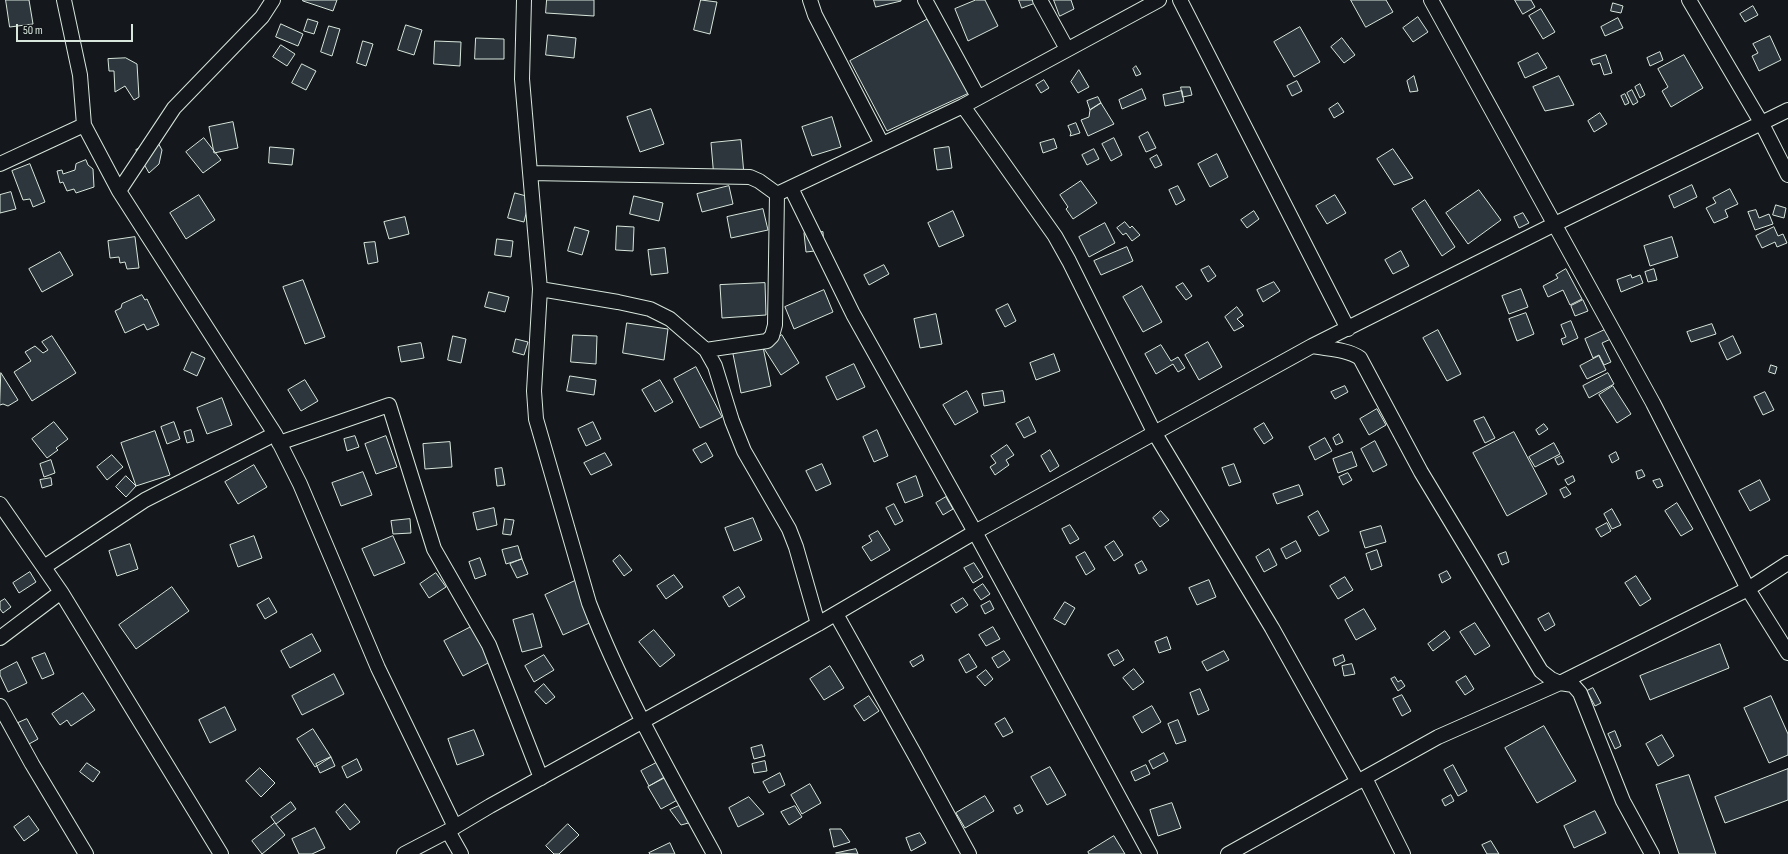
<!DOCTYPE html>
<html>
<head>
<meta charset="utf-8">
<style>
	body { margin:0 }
	#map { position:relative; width:1788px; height:854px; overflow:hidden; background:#14181c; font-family:"Sofia Sans Condensed",sans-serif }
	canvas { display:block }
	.scale { position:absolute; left:16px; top:24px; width:117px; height:18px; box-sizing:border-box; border:2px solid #d8e6dc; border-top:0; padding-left:5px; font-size:12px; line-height:14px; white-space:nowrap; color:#d8e6dc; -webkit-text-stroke:3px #14181c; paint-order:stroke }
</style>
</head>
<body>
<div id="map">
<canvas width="1788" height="854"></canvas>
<div class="scale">50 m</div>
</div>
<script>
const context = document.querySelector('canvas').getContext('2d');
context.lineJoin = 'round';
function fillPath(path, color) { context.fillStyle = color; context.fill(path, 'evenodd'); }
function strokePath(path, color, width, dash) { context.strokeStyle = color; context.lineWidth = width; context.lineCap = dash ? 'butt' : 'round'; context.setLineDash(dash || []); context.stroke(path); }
const building = new Path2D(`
	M6,0H29L33,24L10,27Z
	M303,0H337L333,11L303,1Z
	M547,0H594V16L546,13Z
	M701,0L717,2L710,34L694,30Z
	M874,0H901V1L876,7Z
	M976,0H985L998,26L968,41L955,9Z
	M1019,0H1037L1038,2L1022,8Z
	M1054,0H1071L1074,9L1060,16Z
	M1351,0H1386L1393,12L1366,27Z
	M1515,0H1531L1535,7L1523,14Z
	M1613,3L1623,6L1621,13L1611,11Z
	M1753,6L1758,15L1745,22L1740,14Z
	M1541,9L1555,32L1543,39L1529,16Z
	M1418,17L1428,32L1413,42L1403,28Z
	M930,18L969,93L887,131L850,61Z
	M1618,18L1623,28L1605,36L1601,27Z
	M308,19L318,22L314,34L304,31Z
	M281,24L303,34L298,46L276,37Z
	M406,25L422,30L414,55L398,50Z
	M329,26L340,29L332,56L321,52Z
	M1300,27L1320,62L1294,77L1274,42Z
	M548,35L576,38L574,58L546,55Z
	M1770,36L1781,60L1759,71L1752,56L1758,53L1753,44Z
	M476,38L504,39V59H475Z
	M1342,38L1355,55L1344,63L1331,47Z
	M363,41L373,44L366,66L357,63Z
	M435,41L461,42L460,66L434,64Z
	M281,45L295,54L287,66L273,57Z
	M1660,52L1663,60L1650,66L1647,58Z
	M1538,53L1547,68L1525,78L1518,63Z
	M1606,55L1612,73L1604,75L1600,63L1593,65L1591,60Z
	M1684,55L1703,88L1671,107L1662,91L1668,87L1658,69Z
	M126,58L137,64L139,97L134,100L125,86L115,92L114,71H109L108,59Z
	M302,64L316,71L306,90L292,83Z
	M1136,66L1141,74L1136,76L1133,69Z
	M1079,70L1089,87L1078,93L1071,82Z
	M1414,76L1418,91L1410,92L1407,81Z
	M1559,76L1574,105L1545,111L1533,87Z
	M1044,80L1049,88L1041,93L1036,85Z
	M1297,81L1302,91L1292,96L1287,86Z
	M1640,84L1645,95L1640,98L1635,87Z
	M1181,87H1190L1192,95L1183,97Z
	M1142,89L1146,99L1122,109L1119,100Z
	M1632,90L1638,102L1633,105L1627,93Z
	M1182,91L1184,102L1165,106L1163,95Z
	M1625,94L1629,103L1625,105L1621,96Z
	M1098,97L1101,103L1090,110L1087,101Z
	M1101,103L1114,124L1088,136L1081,120L1089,117L1090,110Z
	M1338,103L1344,112L1334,118L1329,109Z
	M651,109L664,144L640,152L627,117Z
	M1600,113L1607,124L1594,132L1588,121Z
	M832,117L841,147L812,156L802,127Z
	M233,122L238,148L214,153L209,127Z
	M1076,123L1080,133L1070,136L1071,133L1068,126Z
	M1148,132L1156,148L1146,152L1139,137Z
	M204,138L221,160L203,173L186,152Z
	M1114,138L1122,155L1111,161L1102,144Z
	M156,139L162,150L159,164L149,173L136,150Z
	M1054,139L1057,148L1043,153L1040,143Z
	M741,140L744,175L714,178L711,143Z
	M270,147L294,149L292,165L269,163Z
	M949,147L952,168L937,170L934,149Z
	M1094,149L1099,159L1087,165L1082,155Z
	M1393,149L1413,178L1394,185L1377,159Z
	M1217,154L1228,177L1210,187L1198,164Z
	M1157,155L1162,165L1155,168L1150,159Z
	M86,160L88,165L93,169L94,187L76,193L74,189L67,191L63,182L60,183L57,171L62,170L63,174L75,170L76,164Z
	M30,164L45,202L33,207L30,199L23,200L12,171Z
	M1081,181L1097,203L1073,219L1066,209L1068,207L1060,195Z
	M1692,185L1697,197L1674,208L1669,196Z
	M729,186L733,204L702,212L697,194Z
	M1178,186L1185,200L1176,205L1169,190Z
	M1730,189L1738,204L1725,210L1728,217L1714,223L1706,208L1716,203L1713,198Z
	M1479,190L1501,220L1468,244L1446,213Z
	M11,192L16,209L0,213V195Z
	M515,193L530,197L524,222L508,218Z
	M199,195L215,220L186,239L170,213Z
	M1335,195L1346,213L1327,224L1316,206Z
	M634,196L663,203L659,221L630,214Z
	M1425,200L1455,247L1442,256L1412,209Z
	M1776,205L1786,208L1784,218L1773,215Z
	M763,209L768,230L731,238L727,217Z
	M1756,210L1759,218L1769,214L1773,224L1755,230L1748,212Z
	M953,211L964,236L939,247L928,223Z
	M1254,211L1259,219L1247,228L1241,220Z
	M1523,213L1529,223L1519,228L1514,217Z
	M405,217L409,234L389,239L384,222Z
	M1125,222L1130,228L1132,226L1140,235L1132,241L1126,233L1123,235L1117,228Z
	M1105,223L1115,243L1089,257L1079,237Z
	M617,226L634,227L633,251L616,250Z
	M575,227L589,231L582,255L568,251Z
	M1774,227L1778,236L1783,234L1787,243L1777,247L1775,242L1762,248L1756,236Z
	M823,232L824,250L806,252L804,233Z
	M135,237L139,268L127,269L125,262L120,263L119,257L110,258L108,241Z
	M1672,237L1678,257L1650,266L1644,246Z
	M497,239L513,241L511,257L495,255Z
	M375,242L378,262L368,264L364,243Z
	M1127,247L1133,261L1101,275L1094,261Z
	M665,248L668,273L651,275L648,250Z
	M1401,251L1409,266L1393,274L1385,260Z
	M60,252L73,275L42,292L29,269Z
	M884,265L889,274L869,285L864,275Z
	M1209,266L1216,276L1208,282L1201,270Z
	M1566,269L1582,299L1570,305L1563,290L1548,297L1543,286L1558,278L1556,275Z
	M1654,269L1657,280L1648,282L1645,272Z
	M1631,275L1632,278L1640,275L1643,283L1621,292L1617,280Z
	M303,280L325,337L305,344L283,287Z
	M1274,282L1280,291L1263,302L1257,290Z
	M765,283L766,315L722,318L720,285Z
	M1183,283L1192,296L1186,300L1176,287Z
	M1142,286L1162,322L1143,332L1123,297Z
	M1521,289L1528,307L1509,314L1502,296Z
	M824,290L833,312L794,329L785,307Z
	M489,292L509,297L505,312L485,307Z
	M142,295L145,300L147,299L159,325L147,330L144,324L125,333L115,311L121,308L122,304Z
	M1583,300L1588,311L1575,316L1571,306Z
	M1008,304L1016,321L1005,327L996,310Z
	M1237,307L1243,315L1237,319L1244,326L1234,331L1225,317Z
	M1526,313L1534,334L1517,341L1509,319Z
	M936,314L942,344L920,348L914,319Z
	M1571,321L1578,338L1563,345L1561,339L1566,337L1561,325Z
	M627,323L668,329L664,360L623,353Z
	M1712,324L1716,334L1691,342L1687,332Z
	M1609,328L1613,338L1602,343L1611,362L1604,365L1599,355L1593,358L1585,339Z
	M1438,330L1461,374L1447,381L1423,338Z
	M573,335L597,336L596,364L571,362Z
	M782,335L799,363L781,375L763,347Z
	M52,336L76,373L32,401L14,372L31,361L25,352L35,346L43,353L48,350L42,342Z
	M453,336L466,339L461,363L448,360Z
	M1733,336L1741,353L1727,360L1719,343Z
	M516,339L528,342L524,355L513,352Z
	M1208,342L1222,367L1199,380L1185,355Z
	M421,343L424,358L401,362L398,347Z
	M1161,345L1171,361L1178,357L1185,368L1178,372L1173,364L1156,374L1145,354Z
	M763,347L771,386L741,393L733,354Z
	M192,352L205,358L197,376L184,370Z
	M1054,354L1060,371L1036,380L1030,363Z
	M1599,356L1606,370L1587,379L1580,366Z
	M854,364L865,387L837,400L826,377Z
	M1771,365L1777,367L1775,374L1769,372Z
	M696,367L722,417L700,428L674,379Z
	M1,373L18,400L8,406L3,404L0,405Z
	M1608,373L1614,384L1589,398L1583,386Z
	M570,376L596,380L594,395L567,391Z
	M305,380L318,401L301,411L288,390Z
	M660,380L673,402L655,412L642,390Z
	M1345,386L1348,392L1335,399L1331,392Z
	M1613,386L1631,414L1617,423L1599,395Z
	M967,391L978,412L955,425L943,405Z
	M1003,391L1005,402L984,406L982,394Z
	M1765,392L1774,410L1763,415L1754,397Z
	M222,398L232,425L207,434L197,408Z
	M1377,409L1386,425L1369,435L1360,419Z
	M1029,417L1036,432L1024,438L1016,424Z
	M1484,417L1495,438L1485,443L1474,421Z
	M54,422L68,439L56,448L58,450L47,458L32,439Z
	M174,422L180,439L167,444L161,427Z
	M593,422L601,439L586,446L578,429Z
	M1264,423L1273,438L1264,444L1254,429Z
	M1544,424L1548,429L1539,435L1536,430Z
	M191,430L194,441L187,443L184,432Z
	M877,430L888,456L874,462L863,437Z
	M155,431L170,475L136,486L121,443Z
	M1514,432L1547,494L1507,516L1473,453Z
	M1339,434L1343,442L1336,445L1333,438Z
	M355,436L359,447L347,451L344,439Z
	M386,436L397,467L376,474L365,444Z
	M1325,438L1332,451L1315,460L1309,447Z
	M1375,441L1387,465L1373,472L1361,449Z
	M450,442L452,467L425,469L423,444Z
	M706,443L713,456L701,463L693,450Z
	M1554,443L1560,454L1535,467L1529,457Z
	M1007,445L1014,455L1006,460L1009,465L995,475L990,467L996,463L991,456Z
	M1050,450L1059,466L1050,472L1041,456Z
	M1352,452L1357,466L1338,473L1333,459Z
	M1616,452L1619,459L1612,463L1609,456Z
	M605,453L612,465L591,475L584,463Z
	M112,455L123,467L107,480L97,467Z
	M1561,456L1564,462L1558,465L1555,459Z
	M51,460L55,473L44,477L40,464Z
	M822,464L831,484L816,491L806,471Z
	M1234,464L1241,482L1229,486L1222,468Z
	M254,465L267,487L238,504L225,482Z
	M502,468L505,485L497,486L495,469Z
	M1642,470L1645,476L1638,479L1636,472Z
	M363,472L372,495L341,506L332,483Z
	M1348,473L1352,480L1343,485L1339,477Z
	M126,476L136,486L126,497L116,487Z
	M916,476L923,496L905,503L897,484Z
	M1573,476L1575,481L1568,485L1565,480Z
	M51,478L52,485L42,488L40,480Z
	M1660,479L1663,486L1657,488L1653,481Z
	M1760,480L1770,500L1750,511L1739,491Z
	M1299,485L1303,495L1277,504L1273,494Z
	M1566,487L1571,494L1564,498L1560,490Z
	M946,497L953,509L943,515L936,503Z
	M1677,503L1693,529L1681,536L1665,511Z
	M894,504L903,521L895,525L886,508Z
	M494,508L497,525L477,530L473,513Z
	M1612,509L1621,525L1612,529L1604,514Z
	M1161,511L1169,520L1160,527L1153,518Z
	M1318,511L1329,531L1319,536L1308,517Z
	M753,518L762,540L734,551L725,528Z
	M410,519L411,533L393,534L391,521Z
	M505,519L514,520L511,535L503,534Z
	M1607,523L1611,531L1601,537L1596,529Z
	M1070,525L1079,539L1070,544L1062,529Z
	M1381,526L1386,542L1365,548L1360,532Z
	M878,531L890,550L871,561L862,547L872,541L869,536Z
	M254,536L262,558L238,567L230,545Z
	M393,536L405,563L374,576L362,549Z
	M1114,541L1123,555L1114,561L1105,547Z
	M1296,541L1301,551L1286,559L1281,549Z
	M130,544L138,569L117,576L109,551Z
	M518,546L522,559L506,564L502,550Z
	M1269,549L1277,565L1264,572L1256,557Z
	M1377,550L1382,566L1371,570L1366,554Z
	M1085,552L1095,569L1086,575L1076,557Z
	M1506,552L1509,562L1502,565L1498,555Z
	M620,555L632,570L624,576L613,561Z
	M480,558L486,575L475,579L469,562Z
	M522,559L528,574L517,578L510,564Z
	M1142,561L1147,570L1139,574L1135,565Z
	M974,563L983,577L973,583L964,568Z
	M1447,571L1451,578L1442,583L1439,575Z
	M30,572L36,582L19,593L13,583Z
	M436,573L446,587L429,598L420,584Z
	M674,575L683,587L666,599L657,586Z
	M1636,576L1651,599L1640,606L1625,583Z
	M1345,577L1353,590L1338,599L1330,586Z
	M577,580L596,620L563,635L545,595Z
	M1209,580L1216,597L1197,605L1189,588Z
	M983,584L990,594L981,600L974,590Z
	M172,587L189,611L136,649L119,625Z
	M739,587L745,597L729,607L723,597Z
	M269,598L277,612L265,619L257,605Z
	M963,598L968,605L956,613L951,605Z
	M5,599L11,607L3,613L0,609V602Z
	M990,601L994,609L985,614L981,606Z
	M1065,602L1075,608L1065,625L1054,619Z
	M1364,609L1376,629L1356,640L1345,620Z
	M1549,613L1555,625L1545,631L1538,619Z
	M533,614L542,647L522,652L513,620Z
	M1475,623L1490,646L1475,655L1460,632Z
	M471,627L490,662L463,676L444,641Z
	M993,627L1000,639L986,646L979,635Z
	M654,630L675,655L660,667L639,642Z
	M1445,631L1450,638L1433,651L1428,644Z
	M312,634L321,651L290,668L281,651Z
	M1167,637L1171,649L1159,653L1155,642Z
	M1720,644L1729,668L1650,700L1640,676Z
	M1118,650L1124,660L1114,666L1108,655Z
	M1004,651L1010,660L998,668L992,658Z
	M1224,651L1229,660L1207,671L1202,662Z
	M45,653L54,674L42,679L32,658Z
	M969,654L977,667L966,673L959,660Z
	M544,655L554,670L534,682L525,666Z
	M922,655L924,660L913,667L910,662Z
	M1343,655L1345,661L1335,666L1333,659Z
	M17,662L27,683L8,692L0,675V671Z
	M1352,664L1355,674L1344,676L1342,666Z
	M830,666L844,688L824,700L810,679Z
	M1134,669L1144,682L1133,690L1123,678Z
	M986,670L993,679L985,686L977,677Z
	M334,674L344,694L302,715L292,696Z
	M1466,676L1474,689L1465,695L1456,682Z
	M1395,677L1398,682L1401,680L1405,686L1398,691L1391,679Z
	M544,684L555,697L546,704L535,692Z
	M1593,688L1601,703L1595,706L1587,691Z
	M1200,689L1209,710L1198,715L1190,693Z
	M83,693L95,710L71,726L67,720L60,725L52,714Z
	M1402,695L1411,711L1402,716L1393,699Z
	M869,696L879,711L864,721L854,706Z
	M1771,696L1788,734V755L1769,763L1744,708Z
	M1152,706L1161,722L1142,733L1133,717Z
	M225,707L236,730L210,743L199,720Z
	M1005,718L1013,732L1003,737L995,724Z
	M27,719L38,739L29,744L18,723Z
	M1178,720L1186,741L1176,744L1168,724Z
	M1544,726L1576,781L1537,803L1505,748Z
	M313,729L331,757L315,767L297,739Z
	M474,730L484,755L457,765L448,739Z
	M1615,731L1621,746L1615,749L1608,734Z
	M1662,735L1674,756L1658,766L1646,744Z
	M762,745L765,756L754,759L751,748Z
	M1164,753L1168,761L1153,769L1149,761Z
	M331,757L335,766L320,773L316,764Z
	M357,759L362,770L347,778L342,767Z
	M765,761L767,771L754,773L752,764Z
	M658,762L666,777L649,786L641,771Z
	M87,763L100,772L93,782L80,772Z
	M1146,765L1150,774L1135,781L1131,772Z
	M1453,765L1467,791L1458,796L1444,770Z
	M1050,767L1066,795L1047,805L1031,777Z
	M260,768L275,783L261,797L246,781Z
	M1788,769V800L1725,823L1715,797Z
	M780,773L785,785L769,793L763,782Z
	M1689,775L1716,854H1679L1656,785Z
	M667,776L681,798L661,809L648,787Z
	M810,784L821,803L802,814L791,795Z
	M1451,795L1454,801L1445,806L1442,800Z
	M985,796L994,811L965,828L956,813Z
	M749,797L764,814L738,827L729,808Z
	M291,802L296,809L276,824L271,817Z
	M1172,803L1181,828L1158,836L1150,810Z
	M345,804L360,822L350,830L336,812Z
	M681,805L692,822L681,825L670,810Z
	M1020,805L1023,811L1017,814L1014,808Z
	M795,806L802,817L789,825L781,812Z
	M1595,811L1606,833L1574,848L1564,826Z
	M29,816L39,830L24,841L14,827Z
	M275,823L285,835L262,854L252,841Z
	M568,824L579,835L559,854H554L546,846Z
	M315,828L325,848L312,854H299L292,839Z
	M830,829H841L850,842L834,847Z
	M920,833L926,843L911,851L906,838Z
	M1114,836L1125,854H1089L1088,852Z
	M1491,841L1499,854H1487L1482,845Z
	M670,843L675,854H650L649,853Z
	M856,849L858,854L836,853Z`);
const street = new Path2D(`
	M64,0L80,75L84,125L119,191L275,434L300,484L378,668L455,827
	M524,0L522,79L540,289L534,391L536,419L589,603C623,691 669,772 714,854
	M810,0L815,15L882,144
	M925,0L978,97
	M1040,0L1067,49
	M1180,0L1348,329
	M1431,0L1653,403L1748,589L1788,653
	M1689,0L1762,124L1788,175
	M963,106L1055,236L1069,261L1154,432L1272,628L1358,782
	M0,164L84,125
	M530,173L750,177L759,181L777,194
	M791,188L853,314L975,532L1150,854
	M119,191L174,108L262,17L273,0
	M777,194L963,106L1159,0
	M540,289L618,302L650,309L670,319L706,350L715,366L732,421L744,451L789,529L796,547L818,624
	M1312,346C1327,349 1347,349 1360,358L1421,472L1541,671L1551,679L1560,683L1573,685L1580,693L1623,801L1652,854
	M706,350L767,341L772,336L775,325L777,194
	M279,443L389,405L434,549L489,645L541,778
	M0,504L61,592L221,854
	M44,567L145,500L275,434
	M836,614L915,755L969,854
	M0,638L61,592
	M0,706L32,764L86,854
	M1365,778L1403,854
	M448,831L461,854
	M404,854L448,831L490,806L818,624L975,532L1312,346L1555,224L1788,110
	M1228,854L1438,737L1560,683L1748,589L1788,563`);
fillPath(building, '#2c363c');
strokePath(building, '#d8e6dc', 1);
strokePath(street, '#d8e6dc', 16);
strokePath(street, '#14181c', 14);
</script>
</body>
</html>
